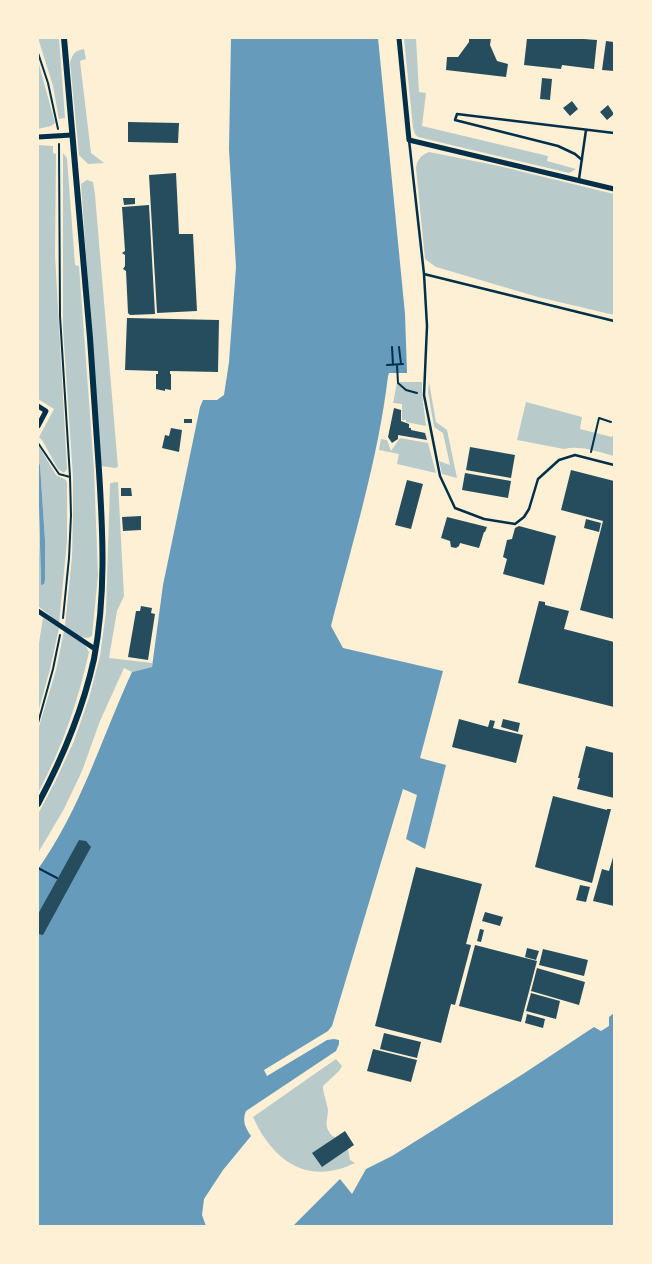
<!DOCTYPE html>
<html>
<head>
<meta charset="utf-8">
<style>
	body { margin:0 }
	#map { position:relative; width:652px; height:1264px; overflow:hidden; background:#fdf0d5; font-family:Mulish,sans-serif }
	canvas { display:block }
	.frame { position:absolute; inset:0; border:39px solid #fdf0d5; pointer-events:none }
</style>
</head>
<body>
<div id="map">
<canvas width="652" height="1264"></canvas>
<div class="frame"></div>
</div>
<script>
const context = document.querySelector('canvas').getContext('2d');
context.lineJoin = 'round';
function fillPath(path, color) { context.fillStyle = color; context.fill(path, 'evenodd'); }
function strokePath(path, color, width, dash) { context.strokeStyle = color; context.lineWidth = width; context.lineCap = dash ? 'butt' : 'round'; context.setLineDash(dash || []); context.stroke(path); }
const green = new Path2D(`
	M38,38H59L65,118L59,119L53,86Z
	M404,38H416L419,92L426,93L422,126L548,156L547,161L576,169L569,173L418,137L415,134L413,128Z
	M84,49L86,59L80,61L91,153L104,163L88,164L79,155L70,62C73,53 75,51 84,49Z
	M38,61L55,123L51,126L38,129Z
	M38,145L53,146V153L56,154L55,255L67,469L64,473L58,469L42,440L39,437L54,409L38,399Z
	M429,152L499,166L614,194V315L538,297L436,267L425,259L416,168C417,160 421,155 429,152Z
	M63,153L67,158L75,265L79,266L94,470L98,575L92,636C83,642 73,632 65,626L72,557L73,516V477L63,328Z
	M87,180L93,182L95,195L118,467L115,468L101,466L81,184Z
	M397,382H422V394L426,426L406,422V420H402V404L393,403Z
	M429,382L436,422L447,430L457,478L442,474L439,461L450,465L443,433L434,427L428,392Z
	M526,402L582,417L580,429L612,437L614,431V456C598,452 581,445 564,449L517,440Z
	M400,438L428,443L436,473L397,464L399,454L379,450L381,439L387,440L391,451Z
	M38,445L56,475L66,480L67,483V541L59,623L38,606V503L41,585L45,580V540L40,465H38Z
	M118,482L124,596L117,611L109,658L152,663V667L132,672L124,668L100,721L82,771L64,809L38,853V814L54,784L74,741L89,698L100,656L106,612L110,483Z
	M43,618L59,628L50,669L38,713V649Z
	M64,631L85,645L89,652C78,702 62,748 38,793V730L56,670Z
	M336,1059L342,1066L339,1071L323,1086C323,1094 327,1102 328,1110C328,1116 325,1124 328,1130C335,1144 347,1133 350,1160L355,1163C307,1186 273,1161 253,1117Z`);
const water = new Path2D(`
	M231,38H378L405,314L407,373H389L388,376C378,460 352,544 331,626L343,648L443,671L420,758L446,765L425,849L406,839L417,795L403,789L332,1026L328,1031L264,1070L267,1076L327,1040L334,1039L339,1040V1044L336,1051L246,1111C242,1121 245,1127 251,1136L223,1170L204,1199L202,1215L206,1226H38V869C81,809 101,739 132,672L152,667L163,585L200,407L203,400H217L224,395L229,362L236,267L229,149Z
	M39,464L40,465L45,540V580L44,584L41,585L38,465Z
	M614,1013V1226H293L340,1179L352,1194L366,1169L392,1156L523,1074L594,1027L601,1031L609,1026V1017Z`);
const building = new Path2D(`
	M469,38H491L490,45L497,61L508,64L506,77L446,70L447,57H458L469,42Z
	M527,38H571L597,40L594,69L562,65L561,69L524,65Z
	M606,41L614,42V71L602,70Z
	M542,78L552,79L550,100L540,99Z
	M572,101L578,109L570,116L563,108Z
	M608,105L614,114L607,120L600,112Z
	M128,122L179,123L178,143L128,142Z
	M176,173L179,234H193L197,311L157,313L149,175Z
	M123,198H135V204L124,205Z
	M149,205L155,314L130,315L128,313L126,271L123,269L125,266V255L122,253L125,251L122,207Z
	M127,318L219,320L218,372L170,371V374H171V390L165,389V391L156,389V374H158V371L125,370Z
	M394,408L401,410V421L409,424V428H411V430L425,433L427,440L398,435V439L392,443L388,437Z
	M184,419H192V423H184Z
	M171,428L182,430L179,452L162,448L165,435L169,436Z
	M470,447L515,455L511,478L466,470Z
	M571,470L614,481V619L580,610L603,521L561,510Z
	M465,473L511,481L508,498L462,490Z
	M407,480L423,484L411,529L395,525Z
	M121,488H131L132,496H121Z
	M141,516V530L123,531L122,517Z
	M447,517L487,527L485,532H484L479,548L460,543L459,546L456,548L451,547L450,541L441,538Z
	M586,519L601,523L599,532L584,528Z
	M519,526L556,536L544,585L503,574L507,559L503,557L507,540L512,539L515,528Z
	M539,601L545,602V605L569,611L564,629L614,642V707L518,683Z
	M141,606L152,608L151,613L155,614L148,660L128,657L136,611H140Z
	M459,719L488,727L490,720L495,721L493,728L523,735L516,763L452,747Z
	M503,719L520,723L518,732L501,727Z
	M586,746L614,753V798L577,789L580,778H578Z
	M553,796L607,810V809H611L592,883L535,867Z
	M79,840L86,841L91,847L43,935L38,934V914Z
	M614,854V906L593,901L602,869L609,871Z
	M416,867L482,884L466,944L471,945L455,1005L451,1004L441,1043L375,1026Z
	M580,885L590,887L586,902L576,900Z
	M485,912L503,917L500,926L482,921Z
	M480,929L484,930L481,942L477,941Z
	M475,945L537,961L521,1022L459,1006Z
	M527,948L539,951L536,960L525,957Z
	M543,949L588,960L584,976L539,965Z
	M537,968L585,982L579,1005L531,991Z
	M531,993L560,1001L556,1019L526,1011Z
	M527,1014L545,1019L543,1028L525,1023Z
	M384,1033L421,1042L417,1058L380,1049Z
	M373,1049L417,1060L411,1082L367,1071Z
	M345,1131L354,1145L322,1167L312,1153Z`);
const path = new Path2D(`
	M38,53L48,83L58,129
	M59,144L60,316L70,477L71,515L69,558L63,618
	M392,347L393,365
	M399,347L401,364
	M387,365L403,364
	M397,365L398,383L406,390L417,393
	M38,443L59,474L70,477
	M591,452L599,418L611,422
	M38,723L53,669L60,635
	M38,868L57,878`);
const service = new Path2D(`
	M409,140L424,274L427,326L424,395L440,476L455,508L484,519L515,524L524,517L529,509L538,479L559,460L575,455L614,465
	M582,160L575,154L558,146L455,120L457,114L614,133
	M579,179L586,130
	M424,274L614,321`);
const minor = new Path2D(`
	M399,38L409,140L614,189
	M38,137L72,135
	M38,406L46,411L38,426
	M38,611L95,649`);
const tertiary = new Path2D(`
	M38,804C62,759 83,709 94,659C106,596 103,534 99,471C96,427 93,382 90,338C81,238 72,138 64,38`);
fillPath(green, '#b9caca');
fillPath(water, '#669bbc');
fillPath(building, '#264d5e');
strokePath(path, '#003049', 2);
strokePath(service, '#003049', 2.5);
strokePath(minor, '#003049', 5);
strokePath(tertiary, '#003049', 6);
</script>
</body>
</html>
